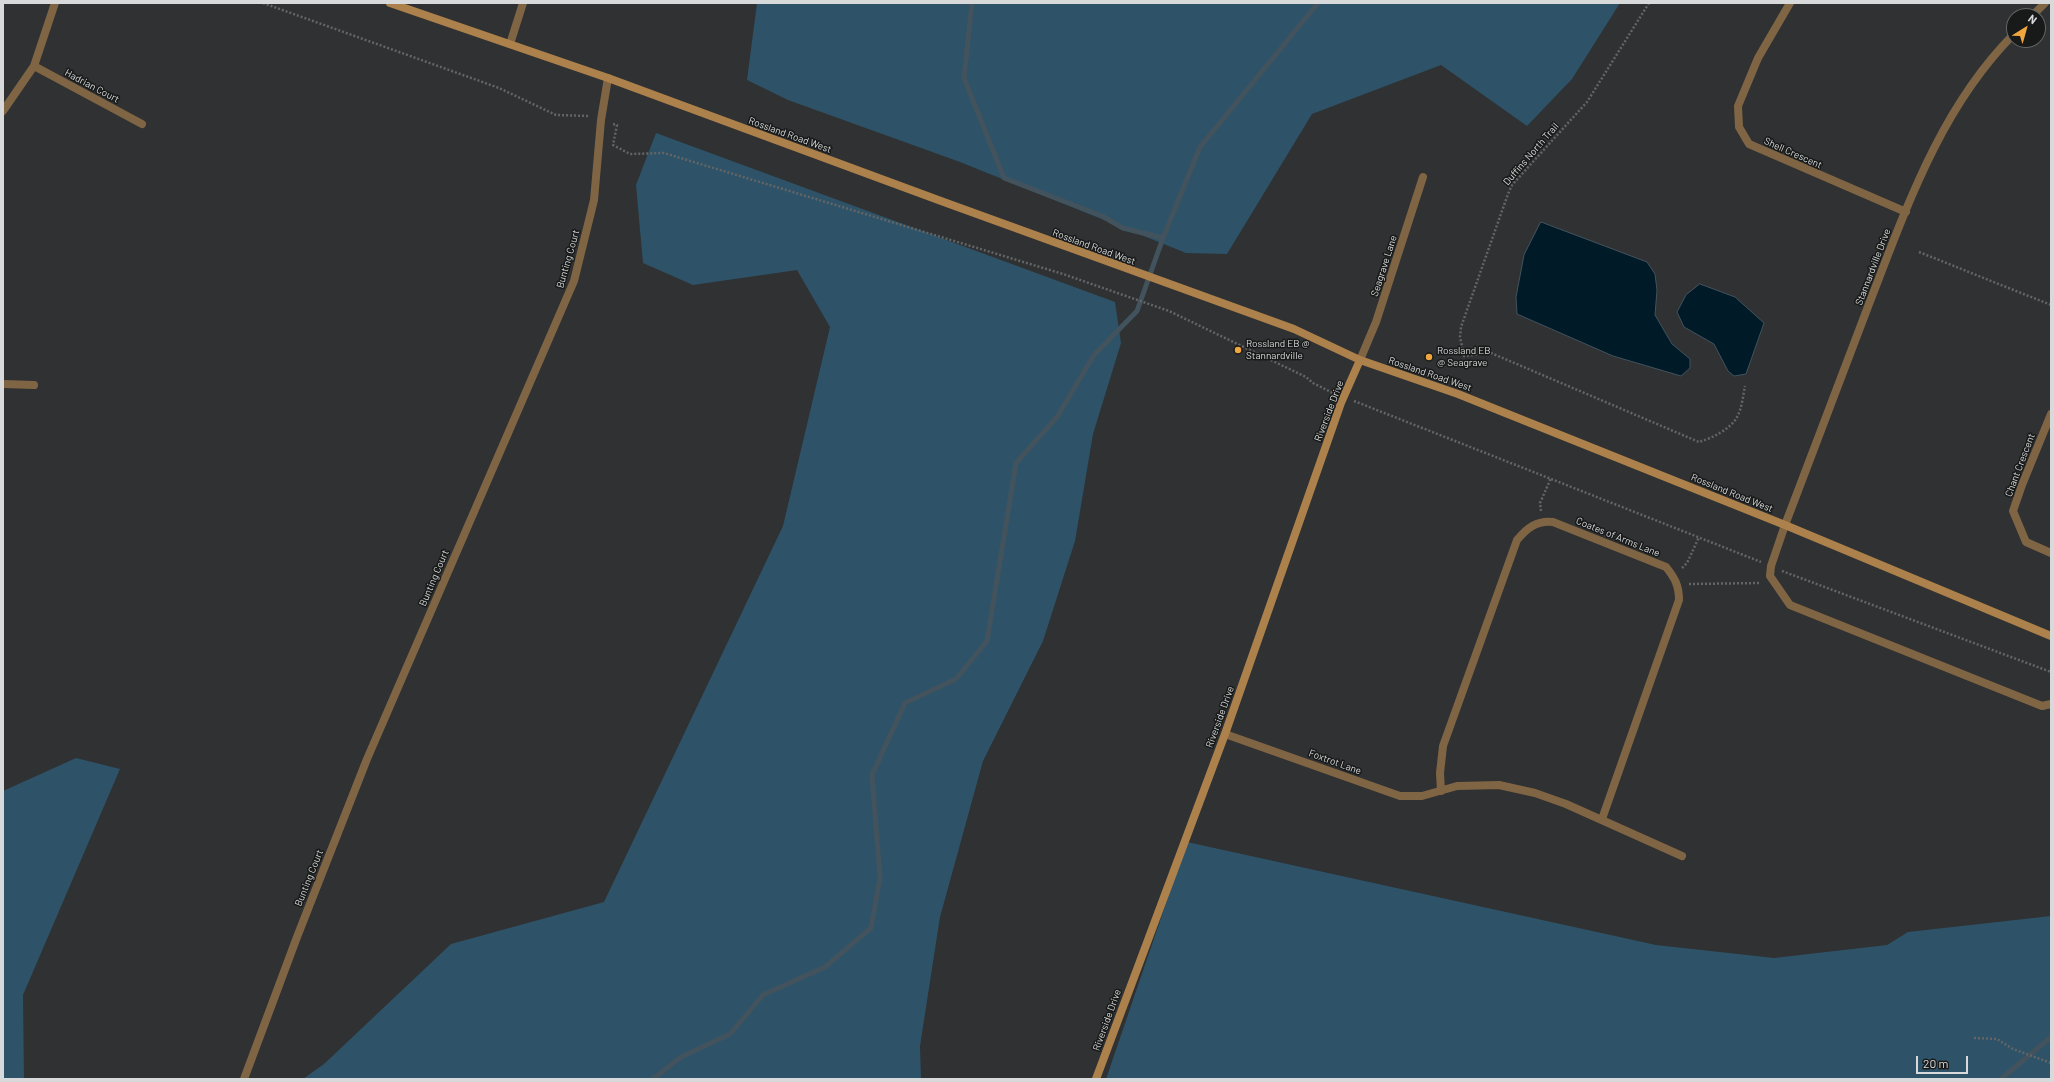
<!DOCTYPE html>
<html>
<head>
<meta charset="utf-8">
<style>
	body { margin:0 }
	#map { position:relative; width:2054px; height:1082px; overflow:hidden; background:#2f3132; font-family:Barlow,sans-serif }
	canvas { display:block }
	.frame { position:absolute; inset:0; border:4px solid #d8d9da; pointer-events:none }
	.north { position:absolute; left:2006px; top:8px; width:40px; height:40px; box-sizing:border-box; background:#181919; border:1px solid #656666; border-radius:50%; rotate:37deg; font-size:11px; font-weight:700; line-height:16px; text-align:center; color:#d8d9da }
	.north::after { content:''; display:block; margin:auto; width:14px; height:18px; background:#f0a63f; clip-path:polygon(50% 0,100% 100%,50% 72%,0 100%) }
	.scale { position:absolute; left:1916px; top:1056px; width:52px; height:18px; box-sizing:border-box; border:2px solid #d8d9da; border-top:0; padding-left:5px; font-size:12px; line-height:14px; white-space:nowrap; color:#d8d9da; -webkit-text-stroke:3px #181919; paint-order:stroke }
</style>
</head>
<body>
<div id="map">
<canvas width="2054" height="1082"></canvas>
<div class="frame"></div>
<div class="north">N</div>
<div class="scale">20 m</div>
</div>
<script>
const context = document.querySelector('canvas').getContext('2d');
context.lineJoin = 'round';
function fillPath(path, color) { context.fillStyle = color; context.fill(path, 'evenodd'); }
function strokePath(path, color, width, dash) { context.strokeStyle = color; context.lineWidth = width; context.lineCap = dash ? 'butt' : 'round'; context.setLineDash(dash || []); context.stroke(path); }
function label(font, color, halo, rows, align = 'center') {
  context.font = font + ' Barlow,sans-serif'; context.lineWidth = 3; context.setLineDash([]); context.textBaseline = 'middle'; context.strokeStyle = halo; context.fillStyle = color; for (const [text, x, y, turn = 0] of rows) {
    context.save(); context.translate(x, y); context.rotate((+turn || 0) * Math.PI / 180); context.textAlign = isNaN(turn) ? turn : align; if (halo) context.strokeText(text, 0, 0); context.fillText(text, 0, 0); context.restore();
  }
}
const green = new Path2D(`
	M757,3H1620L1572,79L1527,126L1441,65L1312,114L1227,254L1186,253L960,162L788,100L747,80Z
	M656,133L1115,302L1121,343L1093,434L1075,541L1043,641L983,761L940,917L920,1046L921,1079H303L324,1064L451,944L604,902L783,526L830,327L797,270L693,285L643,263L636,185Z
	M76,758L120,769L23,995L24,1079H3V791Z
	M1187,842L1656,945L1774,958L1887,945L1908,932L2051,916V1079H1106Z`);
const water = new Path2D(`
	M1541,222L1647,262L1655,274L1657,290L1655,315L1672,344L1690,359V368L1681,376L1613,356L1517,314L1516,297L1524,255Z
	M1700,284L1735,297L1764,323L1746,374L1734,376L1728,371L1714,344L1684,327L1677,312L1686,295Z`);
const stream = new Path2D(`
	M972,3L964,78L1004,178L1102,216L1123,228L1163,238
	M653,1079L681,1057L730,1034L763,995L825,967L871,928L880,878L872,775L905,703L956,679L987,641L1016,463L1057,417L1094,355L1137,311L1163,238L1200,147L1318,3
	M2001,1079L2051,1037`);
const path = new Path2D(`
	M263,3L499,88L556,115L589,116
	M1649,3L1587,102L1512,185L1508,194L1461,327L1460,337L1464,356L1491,353L1699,442C1712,438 1731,429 1737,417C1742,408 1743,396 1745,386
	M613,124L617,125L613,145L630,154L664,153L1063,274L1169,311L1306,377L1313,383L1333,393
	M1919,252L2051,305
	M1354,401L1761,562
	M1541,511L1540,503L1551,478
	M1682,568L1687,563L1699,537
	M1782,571L2051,672
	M1689,584L1760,583
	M1974,1038L1997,1039L2013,1049L2051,1063`);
const lane = new Path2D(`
	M1360,360L1376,322L1423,177`);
const street = new Path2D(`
	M1790,3L1758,58L1738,106L1739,127L1749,144L1906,212
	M2032,16L2045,3
	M2014,34C1940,108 1906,209 1869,304C1841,378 1813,452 1785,525L1771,566L1770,576L1790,605L2042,706L2051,704
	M510,44L523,3
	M34,66L142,124
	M3,111L34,66L55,3
	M3,384L34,385
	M2051,414L2022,485L2013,511L2026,542L2051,553
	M1225,734L1400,796H1422L1457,786L1499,785L1535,793L1566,804L1682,856
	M1441,791L1440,773L1443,746L1517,540C1527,528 1537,520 1553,522L1666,567C1675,578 1679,586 1679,600L1602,819
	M244,1079L297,937L367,759L574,281L594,200L601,120L608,78`);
const secondary = new Path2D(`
	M390,3L608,78L941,201L1294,329L1360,360L1458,394L1785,525L2051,636
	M1096,1079L1225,734L1341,403L1360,360`);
const markers = [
	[1238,350,4,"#f0a63f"],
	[1429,357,4,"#f0a63f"]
];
const streetNames = [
	["Hadrian Court",92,86,28],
	["Rossland Road West",790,135,20],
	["Shell Crescent",1793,153,24],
	["Duffins North Trail",1531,154,-49],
	["Rossland Road West",1094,247,20],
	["Bunting Court",568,259,-74],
	["Seagrave Lane",1384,266,-72],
	["Stannardville Drive",1873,267,-69],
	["Rossland Road West",1430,374,19],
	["Riverside Drive",1329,411,-69],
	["Chant Crescent",2020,465,-69],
	["Rossland Road West",1732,493,22],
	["Coates of Arms Lane",1618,537,22],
	["Bunting Court",434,578,-67],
	["Riverside Drive",1220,717,-70],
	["Foxtrot Lane",1335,762,20],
	["Bunting Court",309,878,-68],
	["Riverside Drive",1107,1020,-70]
];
const poiNames = [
	["Rossland EB @",1246,344],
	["Stannardville",1246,356],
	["Rossland EB",1437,351],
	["@ Seagrave",1437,363]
];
fillPath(green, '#2e5368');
fillPath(water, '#011a28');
strokePath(water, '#42535d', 1);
strokePath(stream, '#42535d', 5);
strokePath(path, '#636566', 2.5, [2, 2]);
strokePath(lane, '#806544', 8);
strokePath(street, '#806544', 8);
strokePath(secondary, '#ad814b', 8);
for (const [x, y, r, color] of markers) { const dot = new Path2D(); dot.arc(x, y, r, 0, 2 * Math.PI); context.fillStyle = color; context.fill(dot); strokePath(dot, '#181919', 1.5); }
label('10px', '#d8d9da', '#181919', streetNames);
label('10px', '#d8d9da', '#181919', poiNames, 'left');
</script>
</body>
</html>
